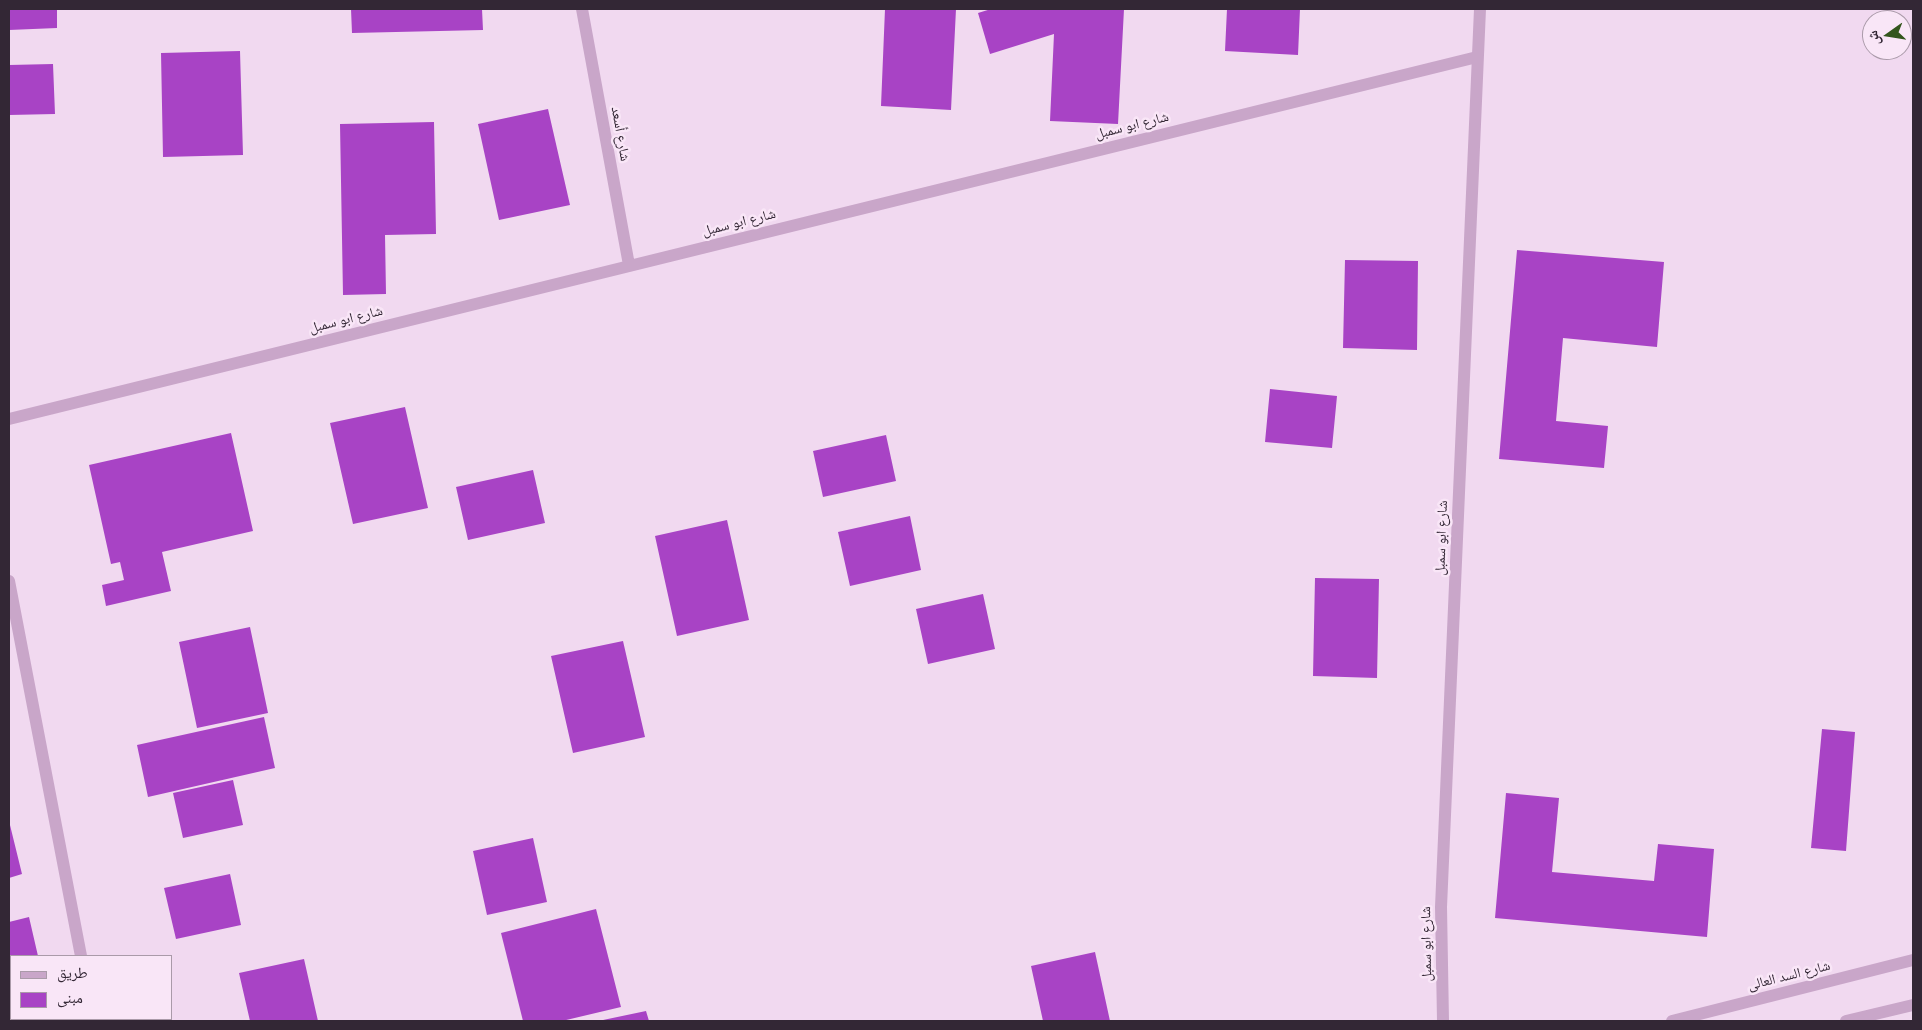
<!DOCTYPE html>
<html>
<head>
<meta charset="utf-8">
<style>
	body { margin:0 }
	#map { position:relative; width:1922px; height:1030px; overflow:hidden; background:#f1d9f0; font-family:"DM Sans","Noto Naskh Arabic",sans-serif }
	canvas { display:block }
	.frame { position:absolute; inset:0; border:10px solid #332735; pointer-events:none }
	.legend { position:absolute; left:10px; top:955px; width:162px; height:65px; box-sizing:border-box; background:#f9e6f7; border:1px solid #aa9aa9; margin:0; padding:6px 9px; list-style:none; font-size:15px; color:#332735 }
	.legend li { display:flex; align-items:center; gap:10px; height:25px }
	.legend b { width:25px; border:1px solid #aa9aa9 }
	.north { position:absolute; left:1862px; top:10px; width:50px; height:50px; box-sizing:border-box; background:#f9e6f7; border:1px solid #aa9aa9; border-radius:50%; rotate:257deg; font-size:14px; font-weight:700; line-height:20px; text-align:center; color:#332735 }
	.north::after { content:''; display:block; margin:auto; width:18px; height:22px; background:#33561d; clip-path:polygon(50% 0,100% 100%,50% 72%,0 100%) }
</style>
</head>
<body>
<div id="map">
<canvas width="1922" height="1030"></canvas>
<div class="frame"></div>
<ul class="legend">
<li><b style="height:6px;background:#c9a6c9"></b>طريق</li>
<li><b style="height:14px;background:#a843c5"></b>مبنى</li>
</ul>
<div class="north">ش</div>
</div>
<script>
const context = document.querySelector('canvas').getContext('2d');
context.lineJoin = 'round';
function fillPath(path, color) { context.fillStyle = color; context.fill(path, 'evenodd'); }
function strokePath(path, color, width, dash) { context.strokeStyle = color; context.lineWidth = width; context.lineCap = dash ? 'butt' : 'round'; context.setLineDash(dash || []); context.stroke(path); }
function label(font, color, halo, rows, align = 'center') {
  context.font = font + ' "DM Sans","Noto Naskh Arabic",sans-serif'; context.lineWidth = 5; context.setLineDash([]); context.textBaseline = 'middle'; context.strokeStyle = halo; context.fillStyle = color; for (const [text, x, y, turn = 0] of rows) {
    context.save(); context.translate(x, y); context.rotate((+turn || 0) * Math.PI / 180); context.textAlign = isNaN(turn) ? turn : align; if (halo) context.strokeText(text, 0, 0); context.fillText(text, 0, 0); context.restore();
  }
}
const building = new Path2D(`
	M9,9H57V28L9,30Z
	M351,9H482L483,30L352,33Z
	M885,9H956L951,110L881,106Z
	M991,9H1124L1118,124L1050,121L1054,34L990,54L978,13Z
	M1227,9H1300L1298,55L1225,51Z
	M240,51L243,155L163,157L161,53Z
	M53,64L55,114L9,115V65Z
	M548,109L570,205L499,220L478,124Z
	M434,122L436,234L385,235L386,294L343,295L340,124Z
	M1517,250L1664,262L1657,347L1563,338L1556,421L1608,426L1604,468L1499,459Z
	M1345,260L1418,261L1417,350L1343,348Z
	M1270,389L1337,396L1332,448L1265,442Z
	M405,407L428,508L353,524L330,423Z
	M231,433L253,531L162,552L171,591L106,606L102,585L124,580L120,562L111,564L89,465Z
	M886,435L896,481L823,497L813,451Z
	M533,470L545,523L468,540L456,487Z
	M910,516L921,570L850,586L838,532Z
	M727,520L749,620L677,636L655,536Z
	M1315,578L1379,579L1377,678L1313,676Z
	M983,594L995,649L928,664L916,609Z
	M250,627L268,713L197,728L179,642Z
	M623,641L645,737L573,753L551,656Z
	M264,717L275,768L148,797L137,745Z
	M1822,729L1855,732L1846,851L1811,848Z
	M233,780L243,825L183,838L173,793Z
	M1506,793L1559,798L1552,872L1654,881L1658,844L1714,849L1707,937L1495,918Z
	M9,821L22,874L9,878Z
	M533,838L547,902L487,915L473,851Z
	M230,874L241,925L176,939L164,888Z
	M596,909L621,1007L562,1021H523L501,933Z
	M29,917L38,956H11V1019L39,1020L9,1021V922Z
	M1095,952L1110,1021H1043L1031,966Z
	M304,959L318,1021H250L239,973Z
	M646,1011L649,1021H603V1020Z`);
const minor = new Path2D(`
	M582,9L629,265
	M9,419L1477,57
	M9,581L81,956
	M92,1019L93,1021
	M1443,1021L1441,907L1480,9
	M1672,1021L1913,960
	M1846,1021L1913,1005`);
const streetNames = [
	["شارع ابو سمبل",1132,126,-14],
	["شارع أسعد",620,134,80],
	["شارع ابو سمبل",739,223,-14],
	["شارع ابو سمبل",346,320,-14],
	["شارع ابو سمبل",1442,538,-88],
	["شارع ابو سمبل",1427,944,-91],
	["شارع السد العالى",1789,976,-14]
];
fillPath(building, '#a843c5');
strokePath(minor, '#c9a6c9', 12);
label('14px', '#332735', '#f9e6f7', streetNames);
</script>
</body>
</html>
